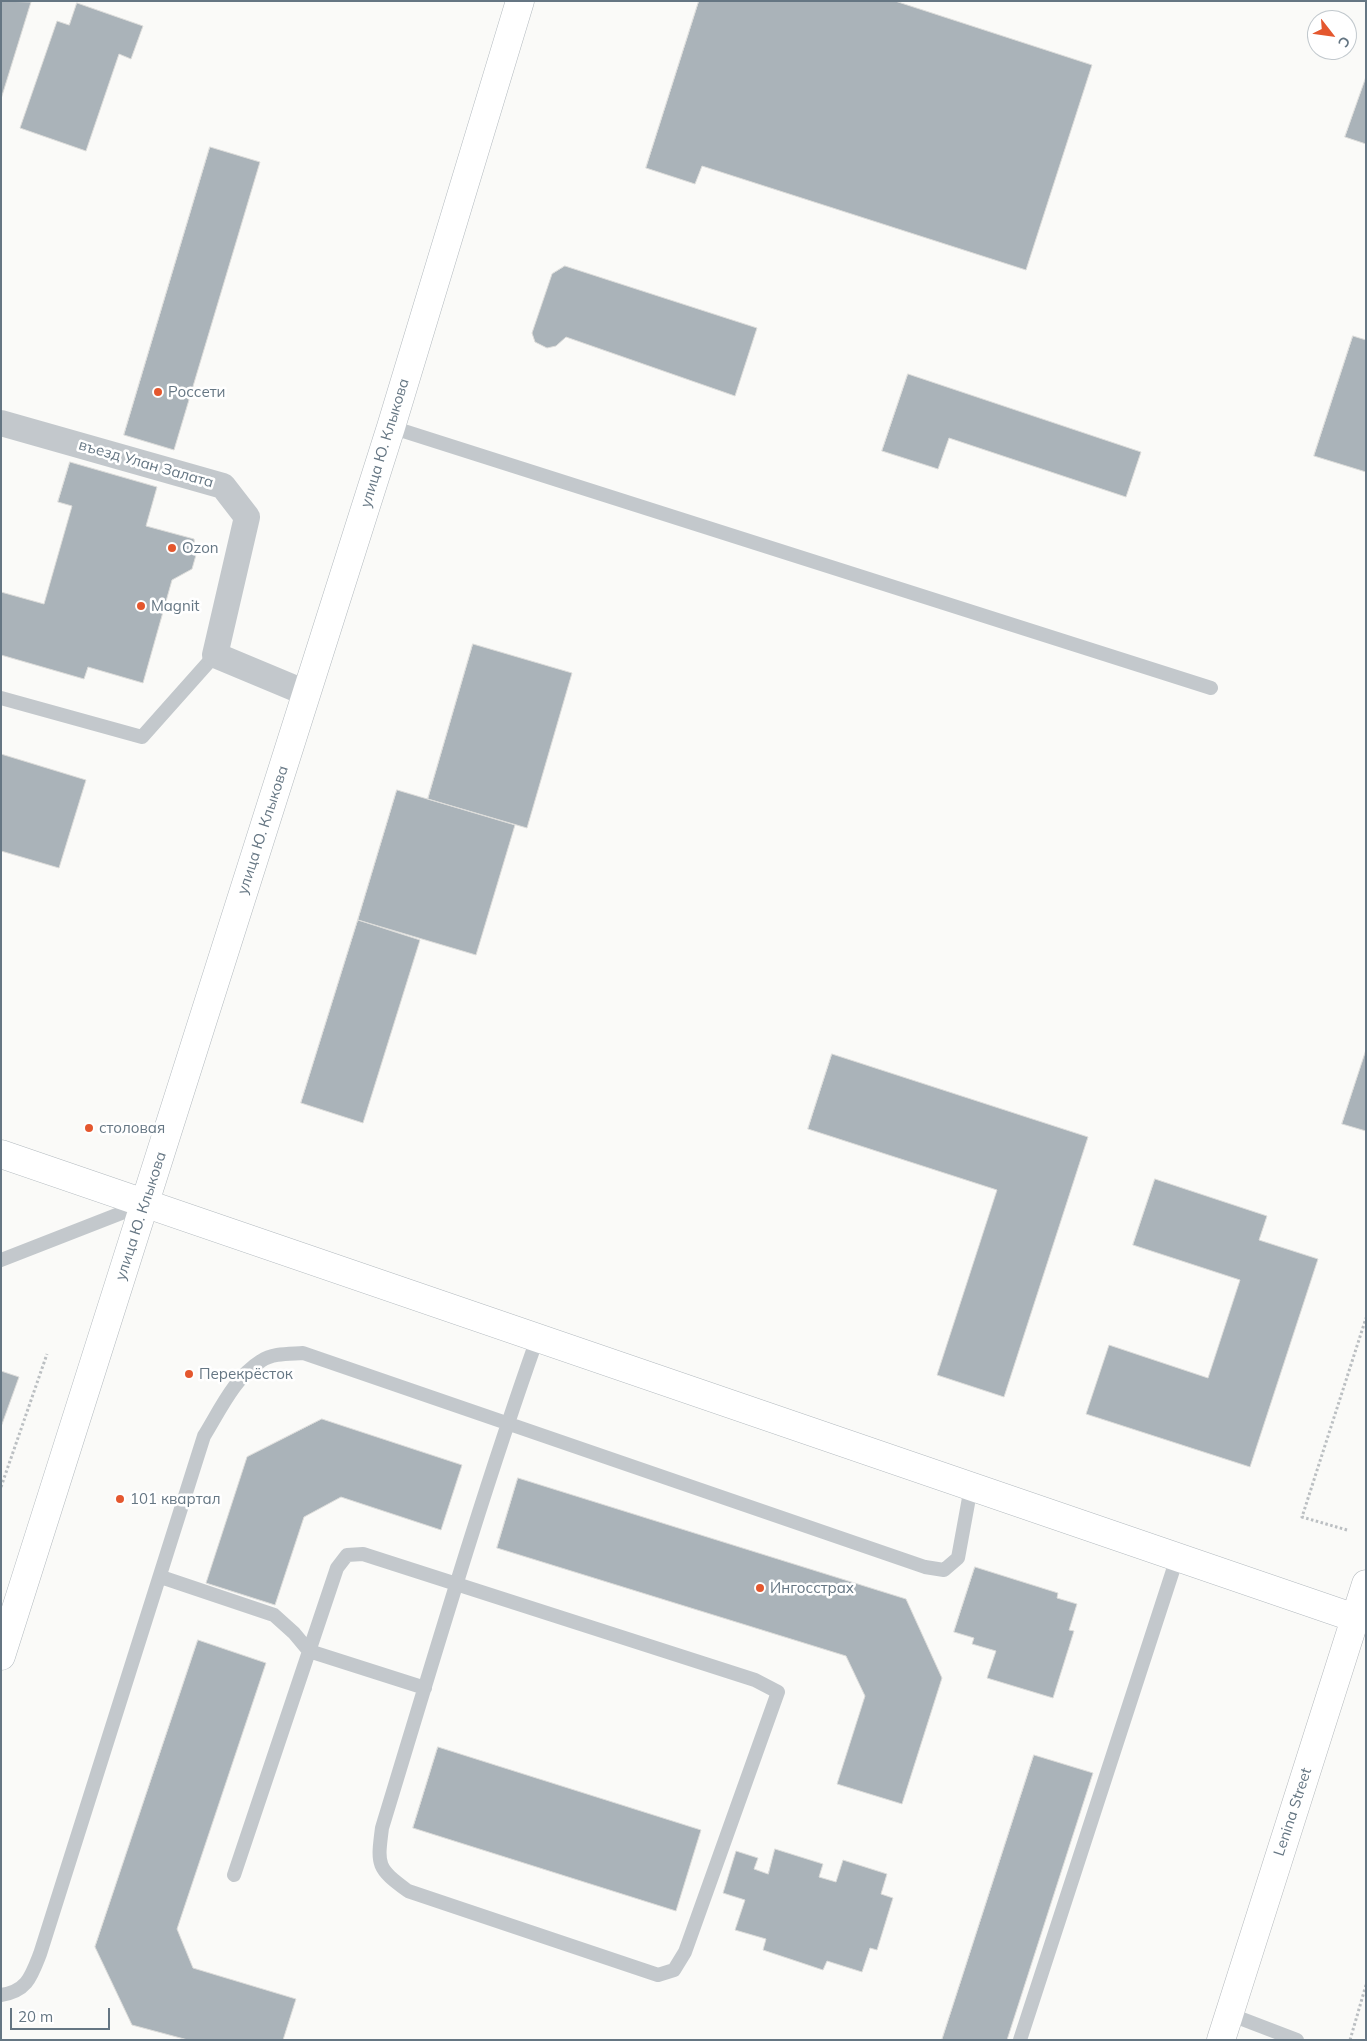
<!DOCTYPE html>
<html>
<head>
<meta charset="utf-8">
<style>
	body { margin:0 }
	#map { position:relative; width:1367px; height:2041px; overflow:hidden; background:#fafaf8; font-family:Mulish,sans-serif }
	canvas { display:block }
	.frame { position:absolute; inset:0; border:2px solid #657683; pointer-events:none }
	.north { position:absolute; left:1307px; top:10px; width:50px; height:50px; box-sizing:border-box; background:#fff; border:1px solid #c1c8cd; border-radius:50%; rotate:120deg; font-size:14px; font-weight:700; line-height:20px; text-align:center; color:#657683 }
	.north::after { content:''; display:block; margin:auto; width:18px; height:22px; background:#e4572e; clip-path:polygon(50% 0,100% 100%,50% 72%,0 100%) }
	.scale { position:absolute; left:10px; top:2008px; width:100px; height:22px; box-sizing:border-box; border:2px solid #657683; border-top:0; padding-left:6px; font-size:15px; line-height:18px; white-space:nowrap; color:#657683; -webkit-text-stroke:4px #fff; paint-order:stroke }
</style>
</head>
<body>
<div id="map">
<canvas width="1367" height="2041"></canvas>
<div class="frame"></div>
<div class="north">С</div>
<div class="scale">20 m</div>
</div>
<script>
const context = document.querySelector('canvas').getContext('2d');
context.lineJoin = 'round';
function fillPath(path, color) { context.fillStyle = color; context.fill(path, 'evenodd'); }
function strokePath(path, color, width, dash) { context.strokeStyle = color; context.lineWidth = width; context.lineCap = dash ? 'butt' : 'round'; context.setLineDash(dash || []); context.stroke(path); }
function label(font, color, halo, rows, align = 'center') {
  context.font = font + ' Mulish,sans-serif'; context.lineWidth = 5; context.setLineDash([]); context.textBaseline = 'middle'; context.strokeStyle = halo; context.fillStyle = color; for (const [text, x, y, turn = 0] of rows) {
    context.save(); context.translate(x, y); context.rotate((+turn || 0) * Math.PI / 180); context.textAlign = isNaN(turn) ? turn : align; if (halo) context.strokeText(text, 0, 0); context.fillText(text, 0, 0); context.restore();
  }
}
const building = new Path2D(`
	M1,1L31,2L1,99Z
	M699,1H895L1092,65L1026,270L702,166L695,184L646,168Z
	M77,3L143,26L131,59L119,54L86,151L20,128L57,21L69,25Z
	M1366,77V144L1345,137Z
	M210,147L260,162L174,450L124,435Z
	M565,266L757,328L735,396L566,337L556,346L547,348L535,342L532,333L552,274Z
	M1353,336L1366,340V472L1314,456Z
	M908,374L1141,452L1126,497L949,438L938,469L882,451Z
	M70,462L157,487L146,526L194,539L196,555L192,569L172,580L143,683L88,667L84,679L1,655V592L44,604L72,506L58,502Z
	M473,644L572,673L527,828L428,799Z
	M1,754L86,780L59,868L1,851Z
	M397,790L515,825L476,955L358,920Z
	M358,920L420,940L363,1123L301,1103Z
	M1366,1050V1131L1342,1124Z
	M832,1054L1088,1137L1004,1397L937,1375L997,1190L808,1129Z
	M1155,1179L1267,1216L1259,1240L1318,1259L1250,1467L1086,1414L1109,1345L1208,1378L1240,1280L1133,1245Z
	M1,1371L19,1377L1,1427Z
	M322,1419L462,1465L441,1530L341,1497L304,1517L275,1605L206,1583L247,1457Z
	M518,1478L906,1599L942,1678L902,1804L837,1784L865,1696L846,1656L497,1548Z
	M975,1567L1058,1593L1057,1598L1077,1604L1069,1630L1074,1631L1053,1698L987,1678L996,1651L972,1644L974,1638L954,1632Z
	M198,1640L266,1663L177,1929L193,1968L296,1999L283,2040H188L132,2025L95,1947Z
	M438,1747L701,1830L676,1911L413,1828Z
	M1034,1755L1093,1773L1007,2040H942Z
	M775,1849L823,1864L819,1877L836,1882L843,1860L887,1874L881,1894L893,1898L877,1950L870,1948L862,1972L827,1961L823,1970L763,1950L766,1939L735,1930L745,1900L723,1893L736,1851L758,1858L754,1869L768,1874Z`);
const path = new Path2D(`
	M1,1487L47,1354
	M1347,1530L1302,1517L1366,1318
	M1350,2040L1366,1985`);
const service = new Path2D(`
	M391,427L1211,688
	M1,698L142,737L215,655
	M1,1260L142,1205
	M161,1577L274,1615L294,1633L309,1651L425,1688
	M234,1875L337,1568L347,1555L363,1554L755,1680L778,1692L685,1952L674,1970L658,1975L408,1891C377,1868 377,1866 382,1828C432,1664 480,1500 537,1339
	M1,1995C27,1991 31,1977 40,1954L204,1436C220,1410 235,1377 261,1361C273,1353 289,1354 303,1353L925,1567L944,1570L958,1558L971,1487
	M1229,2014L1297,2040
	M1020,2040L1177,1558`);
const minor = new Path2D(`
	M1,423L223,486L247,517L215,655L306,693`);
const secondary = new Path2D(`
	M1,1154L1355,1618
	M1,1656L391,427L520,1`);
const primary = new Path2D(`
	M1221,2040L1366,1584`);
const markers = [
	[158,392,5,"#e4572e"],
	[172,548,5,"#e4572e"],
	[141,606,5,"#e4572e"],
	[89,1128,5,"#e4572e"],
	[189,1374,5,"#e4572e"],
	[120,1499,5,"#e4572e"],
	[760,1588,5,"#e4572e"]
];
const poiNames = [
	["Россети",168,392],
	["Ozon",182,548],
	["Magnit",151,606],
	["столовая",99,1128],
	["Перекрёсток",199,1374],
	["101 квартал",130,1499],
	["Ингосстрах",770,1588]
];
const streetNames = [
	["улица Ю. Клыкова",385,443,-73],
	["въезд Улан Залата",146,464,16],
	["улица Ю. Клыкова",263,830,-72],
	["улица Ю. Клыкова",141,1216,-72],
	["Lenina Street",1293,1812,-72]
];
fillPath(building, '#aab3b9');
strokePath(building, '#dcdcda', 1);
strokePath(secondary, '#b3babf', 29);
strokePath(primary, '#b5babe', 29);
strokePath(path, '#bbbfc2', 3, [2.5, 2.5]);
strokePath(service, '#c3c8cc', 14);
strokePath(minor, '#c3c8cc', 26);
strokePath(secondary, '#fff', 28);
strokePath(primary, '#fff', 28);
for (const [x, y, r, color] of markers) { const dot = new Path2D(); dot.arc(x, y, r, 0, 2 * Math.PI); context.fillStyle = color; context.fill(dot); strokePath(dot, '#fff', 2); }
label('15px', '#657683', '#fff', poiNames, 'left');
label('15px', '#657683', '#fff', streetNames);
</script>
</body>
</html>
